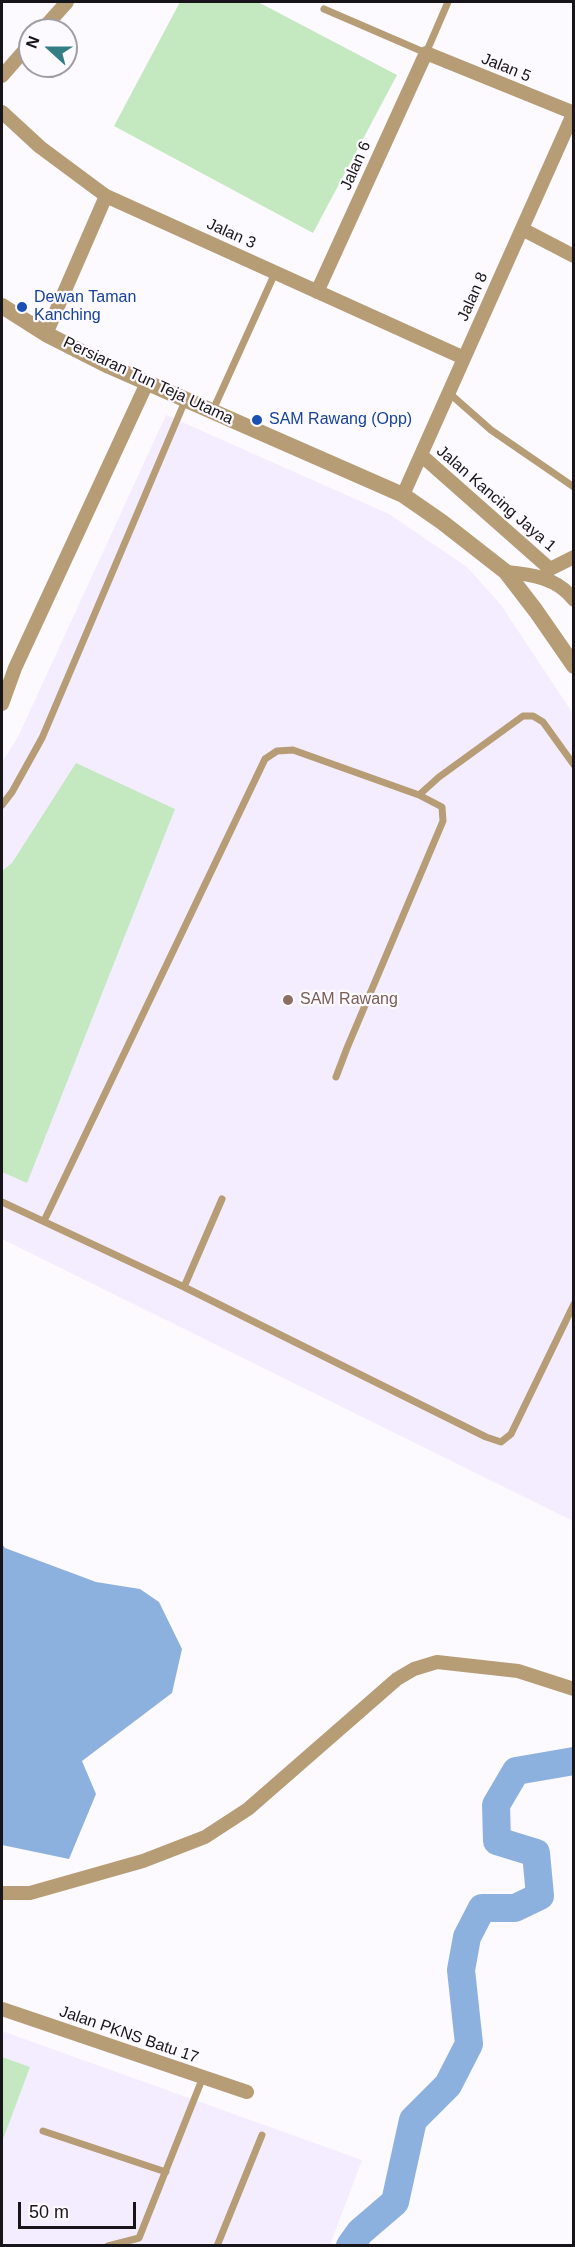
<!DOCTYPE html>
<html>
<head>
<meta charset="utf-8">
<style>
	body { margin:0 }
	#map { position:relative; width:575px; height:2247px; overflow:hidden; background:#fcf9ff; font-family:Arial,sans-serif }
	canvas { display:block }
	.frame { position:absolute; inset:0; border:3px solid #18151a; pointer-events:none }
	.north { position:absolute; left:18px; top:18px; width:60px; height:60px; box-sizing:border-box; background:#fcf9ff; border:2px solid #a19ea3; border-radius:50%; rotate:291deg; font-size:16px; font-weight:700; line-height:24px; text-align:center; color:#18151a }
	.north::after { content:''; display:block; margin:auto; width:21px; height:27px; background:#357d85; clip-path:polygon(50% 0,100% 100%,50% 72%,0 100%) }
	.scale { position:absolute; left:18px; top:2202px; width:118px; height:27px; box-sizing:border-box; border:3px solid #18151a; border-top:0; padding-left:8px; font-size:18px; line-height:21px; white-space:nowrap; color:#18151a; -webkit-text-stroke:4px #fcf9ff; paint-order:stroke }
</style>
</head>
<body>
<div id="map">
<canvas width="575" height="2247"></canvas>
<div class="frame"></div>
<div class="north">N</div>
<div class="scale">50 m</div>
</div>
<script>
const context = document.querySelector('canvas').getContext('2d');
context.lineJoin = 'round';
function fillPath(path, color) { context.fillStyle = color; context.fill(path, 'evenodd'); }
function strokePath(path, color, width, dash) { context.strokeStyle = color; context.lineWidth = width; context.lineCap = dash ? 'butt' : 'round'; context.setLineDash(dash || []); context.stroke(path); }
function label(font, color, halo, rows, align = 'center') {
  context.font = font + ' Arial,sans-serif'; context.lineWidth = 4.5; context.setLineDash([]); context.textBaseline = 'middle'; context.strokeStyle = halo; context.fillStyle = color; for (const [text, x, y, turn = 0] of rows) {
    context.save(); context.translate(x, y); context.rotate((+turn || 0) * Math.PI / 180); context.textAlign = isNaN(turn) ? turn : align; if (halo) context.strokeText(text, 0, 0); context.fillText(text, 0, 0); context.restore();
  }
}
const education = new Path2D(`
	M166,415L389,514L467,567L501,605L573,714V1521L2,1239V762L18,737Z
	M2,2031L362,2160L330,2245H2Z`);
const green = new Path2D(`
	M180,2H258L397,75L313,233L114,126Z
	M76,763L175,809L27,1183L2,1172V871L12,863Z
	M2,2057L30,2067L2,2142Z`);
const water = new Path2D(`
	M2,1544L5,1548L96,1582L140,1589L159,1602L182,1649L172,1693L82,1761L96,1794L69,1859L2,1845Z`);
const river = new Path2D(`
	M350,2246L360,2232L395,2202L413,2120L448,2085L469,2044L461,1970L467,1937L482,1908H515L540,1896L536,1853L497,1841L496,1805L516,1771L574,1761`);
const service = new Path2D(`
	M324,9L426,53L448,2
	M449,393L491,430L574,487
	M213,410L275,273
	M2,805L12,792L42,738L185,401
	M336,1077L347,1048L443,821L442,807L419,795
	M2,1202L184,1287L486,1437L501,1442L511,1434L574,1304
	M44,1221L265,759L277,751L293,750L419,795L439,777L523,716H533L543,722L574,765
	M184,1287L222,1199
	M43,2131L166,2172
	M108,2246L139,2238L203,2077
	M217,2246L262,2135`);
const minor = new Path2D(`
	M42,30L67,2
	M2,76L30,44
	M2,112L40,147L106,196L464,358
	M522,229L574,256
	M317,292L426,53L574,113
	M46,334L106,196
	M421,455L550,569
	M403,495L574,112
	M550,569L574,557
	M506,572C531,574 558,578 574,600
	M2,704L15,668L147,383
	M2,1893H30L143,1861L205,1837L248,1809L397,1679L414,1669L437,1662L518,1671L574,1689
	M2,2009L247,2092`);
const tertiary = new Path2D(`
	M2,306L46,334L109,366L403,495L442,522L506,572L536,611L574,666`);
const markers = [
	[22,307,6,"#1a4fb4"],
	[257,420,6,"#1a4fb4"],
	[288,1000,6,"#8d6e63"]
];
const streetNames = [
	["Jalan 5",506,68,22],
	["Jalan 6",356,166,-66],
	["Jalan 3",231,234,24],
	["Jalan 8",473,297,-66],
	["Persiaran Tun Teja Utama",148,381,25],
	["Jalan Kancing Jaya 1",496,499,41],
	["Jalan PKNS Batu 17",129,2035,19]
];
const transitNames = [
	["Dewan Taman",34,298],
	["Kanching",34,316],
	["SAM Rawang (Opp)",269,420]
];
const educationNames = [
	["SAM Rawang",300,1000]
];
fillPath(education, '#f3edff');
fillPath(green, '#c4e9c1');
fillPath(water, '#8db1df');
strokePath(river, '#8db1df', 28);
strokePath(service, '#b79d75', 7);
strokePath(minor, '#b79d75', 14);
strokePath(tertiary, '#b79d75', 16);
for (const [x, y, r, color] of markers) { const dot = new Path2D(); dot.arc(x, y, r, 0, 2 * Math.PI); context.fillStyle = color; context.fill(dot); strokePath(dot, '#fcf9ff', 2); }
label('16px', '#18151a', '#fcf9ff', streetNames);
label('16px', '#164399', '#fcf9ff', transitNames, 'left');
label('16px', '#785e54', '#fcf9ff', educationNames, 'left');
</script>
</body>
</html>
